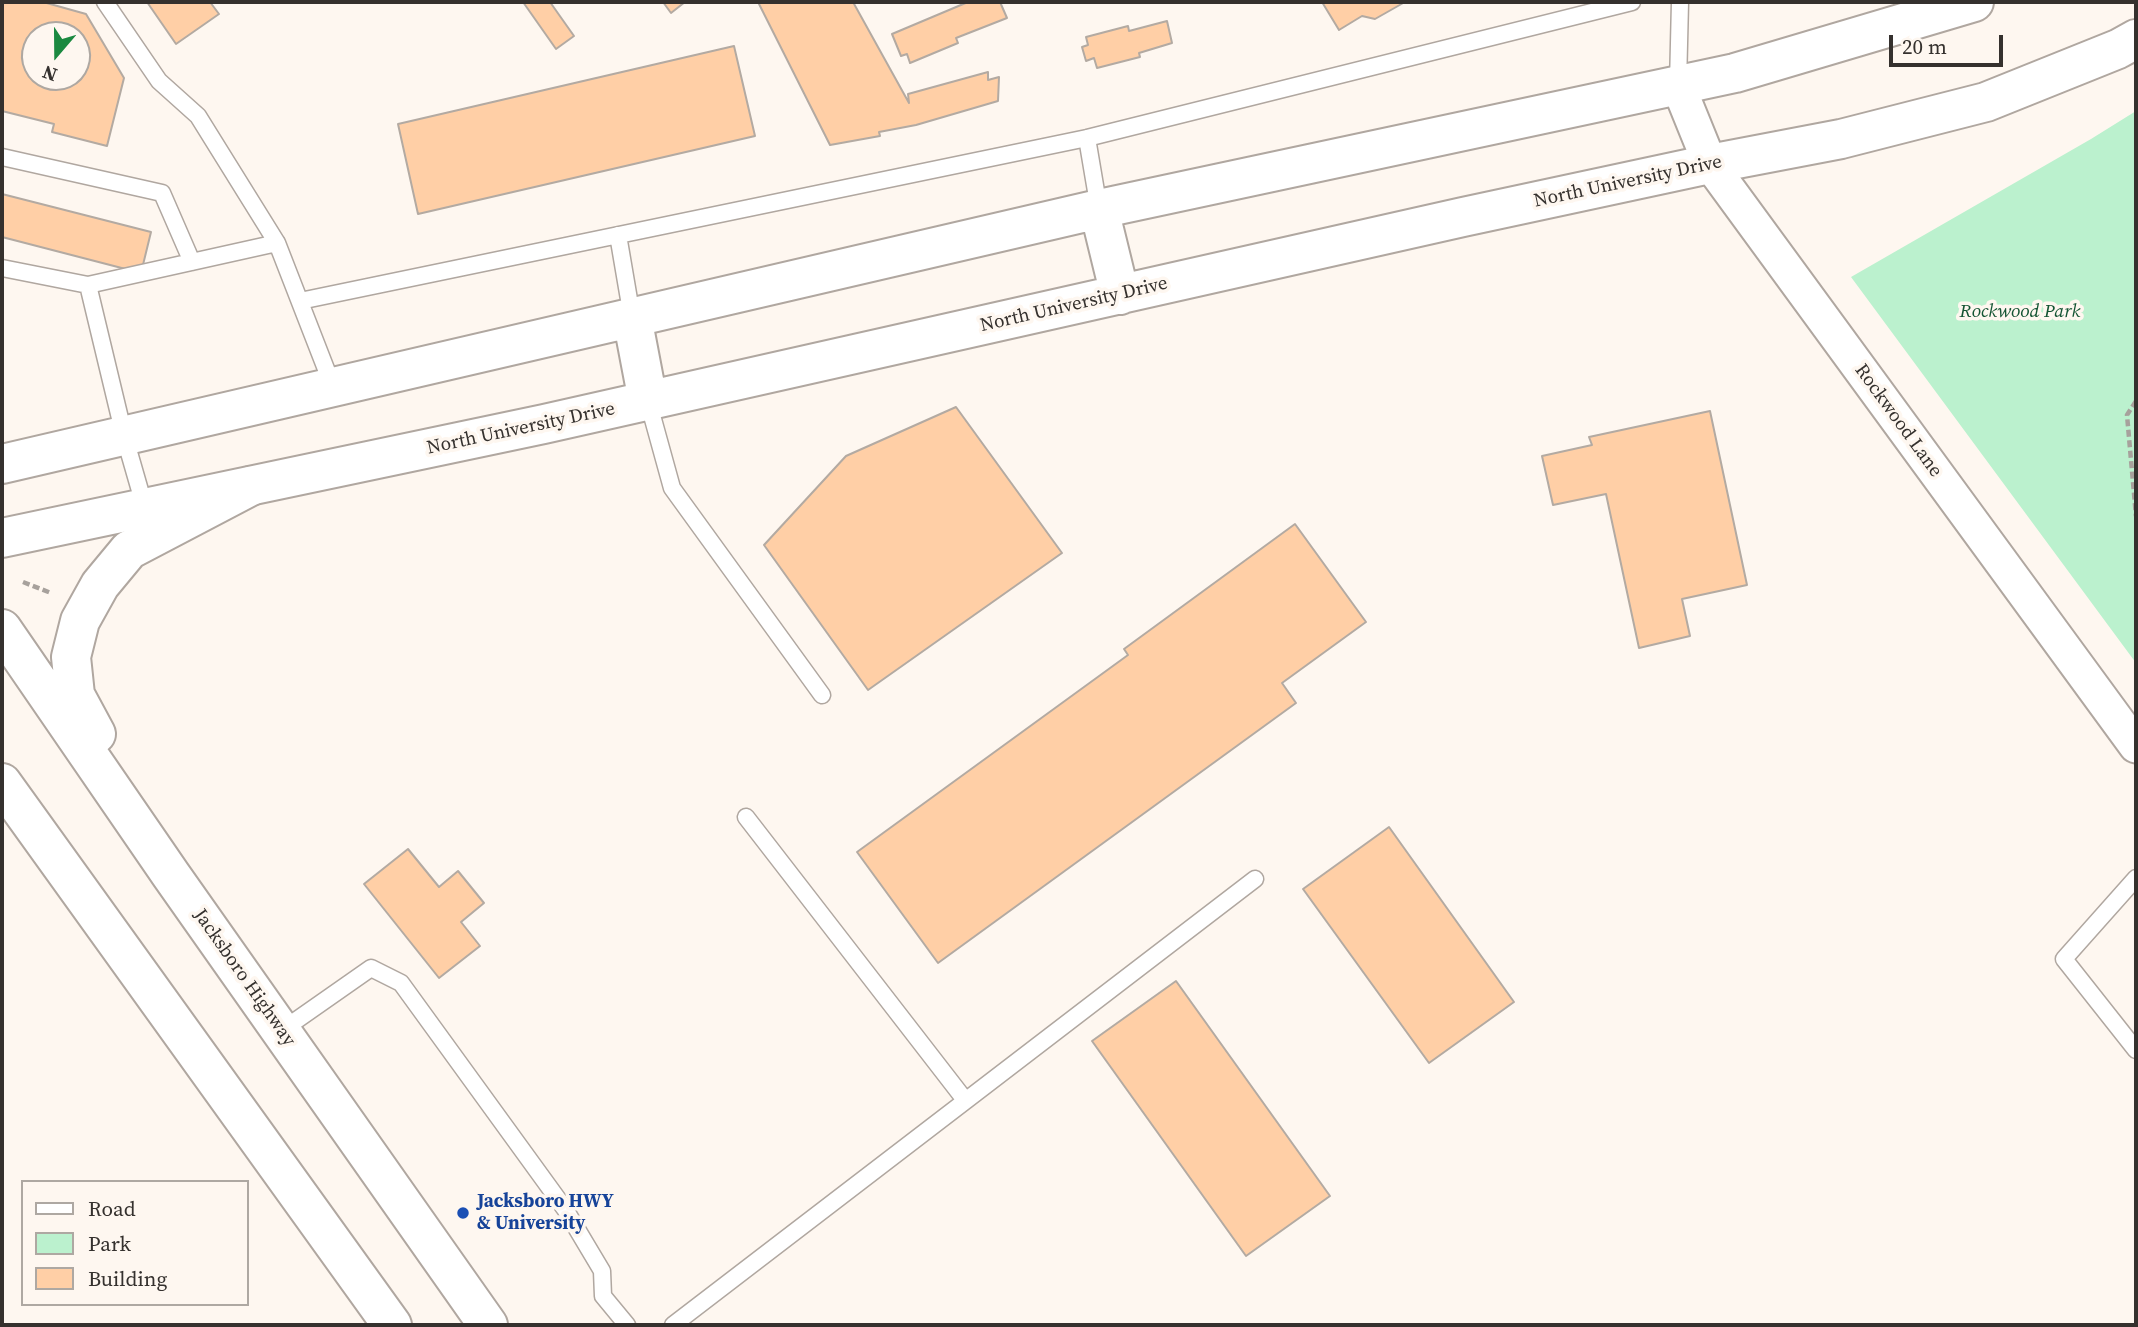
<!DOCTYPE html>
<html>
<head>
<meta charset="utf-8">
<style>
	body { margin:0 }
	#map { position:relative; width:2138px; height:1327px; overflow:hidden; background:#fef7f0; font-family:"Source Serif 4",serif }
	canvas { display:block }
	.frame { position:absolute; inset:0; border:4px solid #35312e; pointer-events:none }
	.legend { position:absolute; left:21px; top:1180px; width:228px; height:126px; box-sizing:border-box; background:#fef7f0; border:2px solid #aea8a2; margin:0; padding:9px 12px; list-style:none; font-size:21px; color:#35312e }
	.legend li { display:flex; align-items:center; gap:14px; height:35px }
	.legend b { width:35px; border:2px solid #aea8a2 }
	.north { position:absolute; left:21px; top:21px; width:70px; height:70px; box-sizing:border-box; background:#fef7f0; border:2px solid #aea8a2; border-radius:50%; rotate:200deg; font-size:19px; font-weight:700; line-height:28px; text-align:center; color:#35312e }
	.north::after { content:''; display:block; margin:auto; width:24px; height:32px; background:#1b8940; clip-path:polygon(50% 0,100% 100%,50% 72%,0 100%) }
	.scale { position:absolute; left:1889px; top:35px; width:114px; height:32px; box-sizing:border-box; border:4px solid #35312e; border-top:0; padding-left:9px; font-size:21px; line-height:24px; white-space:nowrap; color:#35312e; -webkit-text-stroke:5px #fef7f0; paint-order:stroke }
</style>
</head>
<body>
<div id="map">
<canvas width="2138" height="1327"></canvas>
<div class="frame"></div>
<ul class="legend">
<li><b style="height:9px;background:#fff"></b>Road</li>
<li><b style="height:19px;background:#bbf1ce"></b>Park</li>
<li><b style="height:19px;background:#ffcfa6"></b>Building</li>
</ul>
<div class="north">N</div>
<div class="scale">20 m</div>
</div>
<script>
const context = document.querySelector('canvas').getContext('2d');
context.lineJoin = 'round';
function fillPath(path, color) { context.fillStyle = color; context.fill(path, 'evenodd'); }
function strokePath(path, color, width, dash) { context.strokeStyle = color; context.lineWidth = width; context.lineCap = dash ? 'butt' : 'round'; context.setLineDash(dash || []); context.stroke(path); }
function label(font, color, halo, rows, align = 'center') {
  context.font = font + ' "Source Serif 4",serif'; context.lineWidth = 7; context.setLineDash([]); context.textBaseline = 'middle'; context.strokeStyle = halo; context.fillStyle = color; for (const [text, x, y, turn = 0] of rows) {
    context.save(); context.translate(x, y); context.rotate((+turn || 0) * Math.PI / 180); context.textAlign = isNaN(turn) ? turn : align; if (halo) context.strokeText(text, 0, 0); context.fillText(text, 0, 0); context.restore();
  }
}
const green = new Path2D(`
	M2136,111V663L1851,277L2091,139Z`);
const building = new Path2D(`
	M6,2H43L86,14L124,78L107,146L52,132L54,124L2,111V4ZM35,35H77V77H35Z
	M147,2H210L219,14L176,44Z
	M523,2H550L574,36L556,49Z
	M663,2H685L671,13Z
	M758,2H853L909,103L908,94L988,72V80L999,77L998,101L916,125L879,132L880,136L830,145Z
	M968,2H1000L1007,18L956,38L958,43L910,63L907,54L901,56L892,34Z
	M1322,2H1405L1375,19L1362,16L1339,30Z
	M1167,21L1172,43L1139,53L1140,57L1097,68L1094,58L1086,61L1082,47L1088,45L1086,37L1128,26L1129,31Z
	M734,46L755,136L418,214L398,124Z
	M2,194L151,232L141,273L2,237Z
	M956,407L1062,553L868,690L764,545L846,456Z
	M1710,411L1747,585L1682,599L1690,636L1639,648L1606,494L1553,505L1542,456L1592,445L1589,437Z
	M1295,524L1366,622L1282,683L1296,703L938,963L857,852L1128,655L1124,649Z
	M1389,827L1514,1002L1429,1063L1303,889Z
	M408,849L439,887L458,871L484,903L461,922L480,946L439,978L364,884Z
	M1176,981L1330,1196L1246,1256L1092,1041Z`);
const path = new Path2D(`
	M2136,401L2127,415L2136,516
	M23,582L51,593`);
const lane = new Path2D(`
	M105,2L159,81L198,116L277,243
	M1678,85L1680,2
	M1087,138L1099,209
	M2,157L162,193L192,262
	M618,235L632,317
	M2,268L88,285L124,435L145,508
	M88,285L277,243L333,387
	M300,301L1087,138L1632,2
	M648,401L672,488L822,695
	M746,817L965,1100
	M2136,878L2064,959L2136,1050
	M281,1031L371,968L401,983L565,1209L602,1271L603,1296L627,1325
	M673,1325L1255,879`);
const street = new Path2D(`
	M1678,85L1710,164L2136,746`);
const secondary = new Path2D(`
	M1099,209L1120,295
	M632,317L648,401
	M2,464L1099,209L1735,73L1974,2
	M2,538L544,424L1463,217L1710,164L1841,139L1986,102L2118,49L2136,39`);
const primary = new Path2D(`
	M2,629L171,875L488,1325
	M96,734L75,695L71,657L80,621L100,585L129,550L251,486
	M2,783L392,1325`);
const markers = [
	[463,1213,7,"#1a4fb4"]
];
const streetNames = [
	["North University Drive",1628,182,-12],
	["North University Drive",1074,305,-13],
	["Rockwood Lane",1898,421,54],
	["North University Drive",521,429,-12],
	["Jacksboro Highway",244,978,55]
];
const parkNames = [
	["Rockwood Park",2020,312]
];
const transitNames = [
	["Jacksboro HWY",477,1202],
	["& University",477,1224]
];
fillPath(green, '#bbf1ce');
fillPath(building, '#ffcfa6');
strokePath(building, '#b3aaa2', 2);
strokePath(lane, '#b0a7a0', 19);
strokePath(street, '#b0a7a0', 37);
strokePath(secondary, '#b0a7a0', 42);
strokePath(primary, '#b0a7a0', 42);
strokePath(path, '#a7a19c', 4.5, [7, 3.5]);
strokePath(lane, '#fff', 16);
strokePath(street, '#fff', 33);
strokePath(secondary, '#fff', 38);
strokePath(primary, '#fff', 38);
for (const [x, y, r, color] of markers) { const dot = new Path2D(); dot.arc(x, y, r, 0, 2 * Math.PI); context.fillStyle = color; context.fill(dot); strokePath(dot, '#fef7f0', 2.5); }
label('19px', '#35312e', '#fef7f0', streetNames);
label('italic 19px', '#145433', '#fef7f0', parkNames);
label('bold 19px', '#164399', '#fef7f0', transitNames, 'left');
</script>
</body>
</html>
